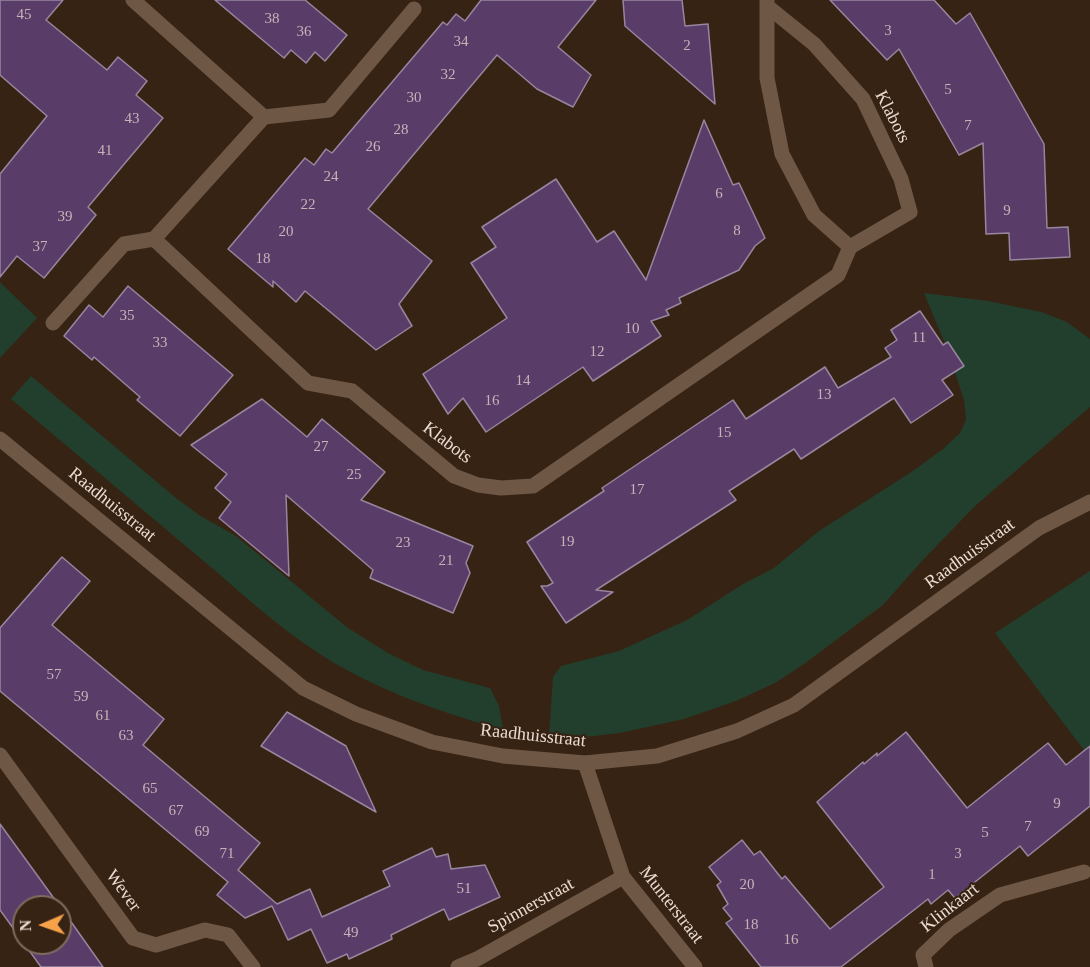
<!DOCTYPE html>
<html>
<head>
<meta charset="utf-8">
<style>
	body { margin:0 }
	#map { position:relative; width:1090px; height:967px; overflow:hidden; background:#372313; font-family:Georgia,serif }
	canvas { display:block }
	.north { position:absolute; left:12px; top:895px; width:60px; height:60px; box-sizing:border-box; background:#372313; border:2px solid #7f6d5f; border-radius:50%; rotate:268deg; font-size:16px; font-weight:700; line-height:24px; text-align:center; color:#eadcd2 }
	.north::after { content:''; display:block; margin:auto; width:21px; height:27px; background:#f7a149; clip-path:polygon(50% 0,100% 100%,50% 72%,0 100%) }
</style>
</head>
<body>
<div id="map">
<canvas width="1090" height="967"></canvas>
<div class="north">N</div>
</div>
<script>
const context = document.querySelector('canvas').getContext('2d');
context.lineJoin = 'round';
function fillPath(path, color) { context.fillStyle = color; context.fill(path, 'evenodd'); }
function strokePath(path, color, width, dash) { context.strokeStyle = color; context.lineWidth = width; context.lineCap = dash ? 'butt' : 'round'; context.setLineDash(dash || []); context.stroke(path); }
function label(font, color, halo, rows, align = 'center') {
  context.font = font + ' Georgia,serif'; context.lineWidth = 4.5; context.setLineDash([]); context.textBaseline = 'middle'; context.strokeStyle = halo; context.fillStyle = color; for (const [text, x, y, turn = 0] of rows) {
    context.save(); context.translate(x, y); context.rotate((+turn || 0) * Math.PI / 180); context.textAlign = isNaN(turn) ? turn : align; if (halo) context.strokeText(text, 0, 0); context.fillText(text, 0, 0); context.restore();
  }
}
const green = new Path2D(`
	M0,282L37,318L0,358Z
	M924,293L988,301L1041,312L1067,322L1090,339V407L975,506L921,562L883,605L804,664L775,683L736,701L684,719L620,733L585,737H549L553,677L561,666L619,651L687,620L743,584L774,568L819,531L913,471L943,449L960,433L966,420L964,400L948,351Z
	M31,376L176,498L199,515L236,536L348,628L388,653L423,670L490,688L499,706L503,730C441,712 378,691 323,656C281,630 244,595 206,563C141,508 76,454 11,399Z
	M1090,571V758L995,633Z`);
const building = new Path2D(`
	M0,0H63L46,20L107,70L118,57L147,81L136,95L163,118L88,207L96,215L44,278L17,256L0,277V174L47,116L0,75Z
	M215,0H305L347,35L325,61L315,52L306,63L291,50L284,58Z
	M481,0H596L558,47L591,75L573,107L537,89L497,55L368,209L432,261L399,304L412,326L376,350L305,291L296,302L273,281V287L228,249L305,158L314,165L326,149L332,153L443,22L447,25L456,14L465,21Z
	M623,0H682L685,26L708,24L715,104L625,26Z
	M830,0H934L956,24L970,13L1044,144L1047,228L1068,227L1070,257L1010,260L1009,233L986,234L983,143L959,155L899,49L887,60Z
	M704,120L733,185L739,183L765,238L755,246L739,270L679,298L681,303L666,310L669,315L651,321L661,336L593,381L583,367L486,432L463,398L448,414L423,374L507,318L471,263L496,247L482,227L556,179L597,242L614,231L646,280Z
	M128,286L233,375L180,436L137,400L140,397L94,357L92,360L64,336L89,305L103,317Z
	M920,311L943,345L948,342L964,366L942,380L953,395L911,423L894,398L801,459L794,449L729,491L736,500L596,590L613,592L566,623L541,586H547L553,583L527,542L604,491L602,488L733,400L746,419L825,367L838,388L891,357L885,348L897,340L891,330Z
	M262,399L307,437L322,419L385,472L361,500L473,546L466,563L470,573L453,613L370,578L373,570L286,495L289,576L219,518L231,502L215,488L227,474L191,445Z
	M62,557L90,581L52,625L164,719L143,745L260,843L238,870L277,904L310,889L322,917L390,886L383,871L432,848L436,857L448,854L451,869L485,865L500,897L449,920L444,909L391,935L392,939L349,959L347,954L327,963L311,929L288,940L272,906L245,918L217,895L228,882L0,691V628Z
	M287,712L346,746L376,812L261,746Z
	M906,732L967,808L1048,743L1066,765L1090,746V806L1028,856L1020,846L955,898L948,890L931,904L928,899L841,967H761L726,923L732,919L723,908L728,904L717,885L721,882L709,867L742,840L754,855L760,851L782,879L785,876L830,929L884,887L817,802L863,762L864,764L877,753V756Z
	M0,824L74,926L103,967H41L0,910ZM24,907H60V943H24Z`);
const street = new Path2D(`
	M133,0L264,117
	M767,0V78L782,154L814,215L850,247
	M154,239L308,383L352,391L454,476L478,485L501,488L533,486L838,275L850,247L910,212L901,179L863,99L814,44L767,6
	M53,323L124,244L154,239L264,117L329,110L414,9
	M0,755L133,938L156,945L205,930L228,935L253,967
	M585,763L623,877L695,967
	M458,967L477,959L623,877
	M926,967L923,955L949,930L1000,895L1084,872`);
const secondary = new Path2D(`
	M0,439L303,688L356,714L432,742L503,756L585,763L657,756L737,731L794,705L1039,528L1090,502`);
const numberNames = [
	["45",24,15],
	["38",272,19],
	["3",888,31],
	["36",304,32],
	["34",461,42],
	["2",687,46],
	["32",448,75],
	["5",948,90],
	["30",414,98],
	["43",132,119],
	["7",968,126],
	["28",401,130],
	["26",373,147],
	["41",105,151],
	["24",331,177],
	["6",719,194],
	["22",308,205],
	["9",1007,211],
	["39",65,217],
	["8",737,231],
	["20",286,232],
	["37",40,247],
	["18",263,259],
	["35",127,316],
	["10",632,329],
	["11",919,338],
	["33",160,343],
	["12",597,352],
	["14",523,381],
	["13",824,395],
	["16",492,401],
	["15",724,433],
	["27",321,447],
	["25",354,475],
	["17",637,490],
	["19",567,542],
	["23",403,543],
	["21",446,561],
	["57",54,675],
	["59",81,697],
	["61",103,716],
	["63",126,736],
	["65",150,789],
	["9",1057,804],
	["67",176,811],
	["7",1028,827],
	["69",202,832],
	["5",985,833],
	["71",227,854],
	["3",958,854],
	["1",932,875],
	["20",747,885],
	["51",464,889],
	["18",751,925],
	["49",351,933],
	["16",791,940]
];
const streetNames = [
	["Klabots",892,117,63],
	["Klabots",447,443,37],
	["Raadhuisstraat",112,505,39],
	["Raadhuisstraat",970,554,-36],
	["Raadhuisstraat",533,736,6],
	["Wever",123,891,54],
	["Munterstraat",671,905,52],
	["Spinnerstraat",531,906,-29],
	["Klinkaart",950,908,-38]
];
fillPath(green, '#223f2d');
fillPath(building, '#5a3c68');
strokePath(building, '#97869f', 1.5);
strokePath(street, '#6e5745', 15);
strokePath(secondary, '#6e5745', 15);
label('15px', '#c6b4b8', null, numberNames);
label('18px', '#eadcd2', '#372313', streetNames);
</script>
</body>
</html>
